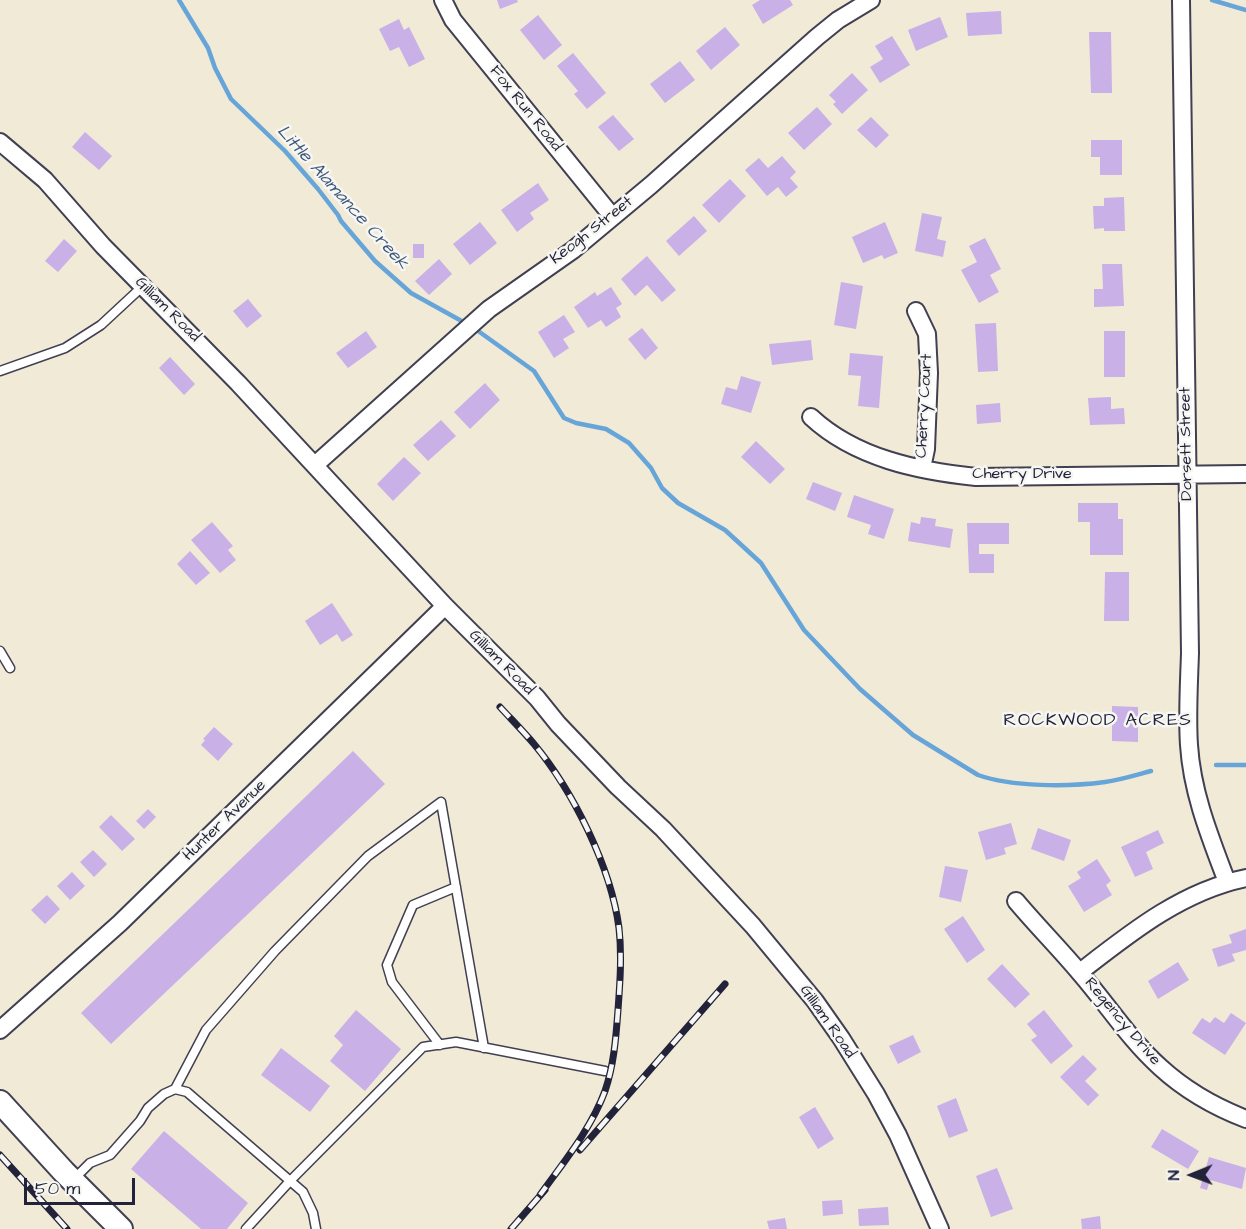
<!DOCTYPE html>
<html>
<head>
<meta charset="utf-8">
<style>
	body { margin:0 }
	#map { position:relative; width:1246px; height:1229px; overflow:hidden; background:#f1ead7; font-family:"Architects Daughter",sans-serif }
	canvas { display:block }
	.north { position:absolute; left:1162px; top:1145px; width:60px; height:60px; -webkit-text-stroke:4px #f6f6f2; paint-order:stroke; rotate:269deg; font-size:16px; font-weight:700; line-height:24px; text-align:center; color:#22223b }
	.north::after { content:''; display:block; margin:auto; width:21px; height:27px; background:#22223b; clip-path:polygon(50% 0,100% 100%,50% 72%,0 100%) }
	.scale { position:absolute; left:24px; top:1178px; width:111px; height:27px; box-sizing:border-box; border:3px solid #22223b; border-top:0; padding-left:8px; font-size:18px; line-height:21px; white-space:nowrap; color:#22223b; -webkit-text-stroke:4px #f6f6f2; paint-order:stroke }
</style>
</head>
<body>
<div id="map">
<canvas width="1246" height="1229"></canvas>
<div class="north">N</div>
<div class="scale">50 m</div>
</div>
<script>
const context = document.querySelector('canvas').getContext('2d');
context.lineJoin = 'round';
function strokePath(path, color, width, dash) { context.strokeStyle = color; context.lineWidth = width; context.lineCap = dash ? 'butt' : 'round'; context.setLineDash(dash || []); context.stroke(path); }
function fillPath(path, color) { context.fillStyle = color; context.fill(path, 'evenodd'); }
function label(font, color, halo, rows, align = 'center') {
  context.font = font + ' "Architects Daughter",sans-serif'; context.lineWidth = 5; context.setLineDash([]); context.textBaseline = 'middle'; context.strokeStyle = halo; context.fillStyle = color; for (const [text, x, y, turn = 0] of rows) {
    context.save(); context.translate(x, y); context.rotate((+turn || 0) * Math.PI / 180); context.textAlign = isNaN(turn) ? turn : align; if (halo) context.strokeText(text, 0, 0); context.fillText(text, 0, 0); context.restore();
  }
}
const stream = new Path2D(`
	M179,0L208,48L215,68L231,99L285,151L318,189L338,215L341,221L375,261L411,293L467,324
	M1212,0L1246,10
	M474,328L534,371L564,418L576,423L606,429L629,443L651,468L662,488L678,503L725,530L761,563L804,630L860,689L913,735L978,775C1012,787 1068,787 1105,782C1120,780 1136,775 1151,771
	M1216,765H1246`);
const building = new Path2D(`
	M497,0H517L518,2L500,9Z
	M760,0H790L793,5L763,24L752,5Z
	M1001,11L1002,34L968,36L966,13Z
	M538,15L562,45L544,60L520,30Z
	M940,17L948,37L916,51L908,30Z
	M399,19L404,30L409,27L425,59L409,67L399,47L390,51L379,29Z
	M725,27L740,45L711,70L696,51Z
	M1089,32H1111L1112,93H1091Z
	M892,36L910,65L880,83L870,67L883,59L875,46Z
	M573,53L606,93L587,109L574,94L578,91L557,66Z
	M680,61L695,80L665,103L650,84Z
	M852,73L868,90L842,114L833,104L836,102L829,95Z
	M817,107L832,124L804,150L788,133Z
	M613,115L634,139L619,151L598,127Z
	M871,117L889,135L876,148L857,130Z
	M85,132L112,156L99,170L72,147Z
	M1091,140H1122V175H1100V157H1091Z
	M782,156L796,172L790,178L798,187L786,197L778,187L767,196L745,170L759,158L768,168Z
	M730,179L746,196L719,223L702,205Z
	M538,183L549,200L530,213L534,219L517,232L501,210Z
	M1124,197L1125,231H1104V228L1094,229L1093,206H1104V198Z
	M922,213L942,217L937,239L946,241L943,257L915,251Z
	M694,216L707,231L679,256L666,241Z
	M480,222L497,243L470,265L453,244Z
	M885,222L898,253L884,259L882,255L863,263L852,237Z
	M985,238L1001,269L990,275L999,292L979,303L961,270L977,262L969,246Z
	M64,239L77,251L58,272L45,261Z
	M413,244H424V258H413Z
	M647,256L676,290L662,302L647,285L635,296L621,279Z
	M439,259L452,274L429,295L415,281Z
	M1102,264H1122L1124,306L1094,307V289H1103Z
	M841,282L863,286L856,329L834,325Z
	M611,287L622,304L616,308L621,317L606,327L601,320L588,328L574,307L595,292L597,296Z
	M248,299L262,316L247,328L233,311Z
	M564,315L575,332L563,339L569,348L554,358L538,332Z
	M996,323L998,371L978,372L975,324Z
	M642,328L658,348L645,360L628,339Z
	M366,331L377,347L348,368L336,353Z
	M1104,331H1125V377H1104Z
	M811,340L813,360L772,365L769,344Z
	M850,353L883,356L879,408L858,406L861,376L848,375Z
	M170,357L195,384L184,395L159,368Z
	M741,376L761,382L751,413L721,404L726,387L737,390Z
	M485,383L500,400L470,429L454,412Z
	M1111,397V409L1124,408L1125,424L1090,425L1088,398Z
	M1000,403L1001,422L977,424L976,405Z
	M441,420L456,436L428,461L413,445Z
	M756,441L785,469L770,484L741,457Z
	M404,457L421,473L393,501L377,484Z
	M813,482L842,493L835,511L806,499Z
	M854,495L894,509L884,539L868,534L871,525L847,517Z
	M1078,503H1118V519H1123V555H1090V522H1078Z
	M921,517L936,519L935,526L953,529L950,548L908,541L911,522L920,524Z
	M212,522L233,546L228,550L236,560L220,573L191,540Z
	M967,523H1009V544H979V554H994V573H969Z
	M190,551L210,573L196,585L177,564Z
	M1105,572H1129V621H1104Z
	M332,603L353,635L342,642L337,634L320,645L305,621Z
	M1112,706L1138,707V742L1112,741Z
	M214,727L233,744L218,761L201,745L205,740L203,739Z
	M353,751L385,784L111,1044L81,1013Z
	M148,809L156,817L144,829L136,821Z
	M111,815L135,839L122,851L99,827Z
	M1011,823L1017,844L1004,848L1006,854L986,860L978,832Z
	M1038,828L1071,840L1064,861L1031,849Z
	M1158,830L1164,843L1146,852L1153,869L1135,877L1121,847Z
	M93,850L107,864L94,877L80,862Z
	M1097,859L1111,881L1106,885L1112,895L1084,912L1068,886L1081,878L1077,872Z
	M945,866L968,870L961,902L939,897Z
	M72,872L85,886L70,900L57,886Z
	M47,895L60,909L45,924L31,910Z
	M963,916L985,950L967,963L944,929Z
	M1246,929V950L1232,954L1235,961L1218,967L1212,949L1232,943L1229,935Z
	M1178,962L1189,980L1158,999L1148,981Z
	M1002,964L1030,994L1015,1008L987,979Z
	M356,1010L401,1049L365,1091L330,1061L343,1045L334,1036Z
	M1044,1010L1073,1046L1051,1064L1031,1040L1037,1036L1027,1024Z
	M1231,1013L1246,1023L1225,1055L1192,1033L1202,1018L1210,1023L1215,1017L1224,1023Z
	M913,1035L921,1052L898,1064L889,1046Z
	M281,1048L330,1086L310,1112L261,1075Z
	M1083,1055L1097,1069L1085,1081L1099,1095L1088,1106L1060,1077Z
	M956,1098L968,1131L949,1138L937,1106Z
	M815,1107L834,1139L818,1149L799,1117Z
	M1162,1129L1199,1151L1188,1169L1151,1147Z
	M164,1131L248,1203L227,1229H201L131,1169Z
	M1209,1157L1246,1168L1242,1189L1210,1180L1207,1190L1200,1188Z
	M997,1168L1013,1209L991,1217L976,1176Z
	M842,1200L843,1214L823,1216L822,1201Z
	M888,1207L889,1225L859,1226L858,1209Z
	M1100,1216L1101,1229H1082L1081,1219Z
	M785,1218L787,1229H769L767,1221Z`);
const lane = new Path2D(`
	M0,371L65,348L101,325L143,286
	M0,651L10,668
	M440,1045L392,982L387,965L413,905L456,887
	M175,1089L206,1030L275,951L368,856L441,802L484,1048
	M73,1180L90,1163L110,1155L140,1121L148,1108L164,1094L175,1089L187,1092L303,1192L313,1213L316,1229
	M246,1229L290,1181L423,1047L456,1042L605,1071`);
const street = new Path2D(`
	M443,0L453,20L612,216
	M1181,0L1190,653C1189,684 1187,715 1189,745C1192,793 1210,837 1227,882
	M0,142L45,180L103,246L238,383L445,606L537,698L558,724L618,787L663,829L753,926L815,1001L841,1038L876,1094L898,1135L940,1229
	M916,311L927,334L929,373L926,449L922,468
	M811,417C855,458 918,471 976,477L1246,474
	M315,465L489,309L573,250L651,185L817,37L838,20L871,0
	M1016,901C1037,926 1059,948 1080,973C1107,1004 1129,1039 1160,1067C1185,1090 1215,1107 1246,1119
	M1080,972C1130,933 1182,891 1246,878
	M0,1030L120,923L445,606`);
const secondary = new Path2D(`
	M0,1102L64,1172L121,1229`);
const rail = new Path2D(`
	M500,707C511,719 523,731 534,744C573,791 611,867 619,928C622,955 620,983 618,1010C616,1037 614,1065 605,1091C591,1129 563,1163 540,1195
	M580,1150L725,984
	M0,1155L67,1229
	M511,1229L545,1190`);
const streetNames = [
	["Fox Run Road",525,109,51],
	["Keogh Street",592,231,-38],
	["Gilliam Road",167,310,45],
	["Cherry Court",925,406,-87],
	["Dorsett Street",1187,444,-91],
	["Cherry Drive",1022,475],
	["Gilliam Road",501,663,45],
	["Hunter Avenue",225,821,-44],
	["Gilliam Road",827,1022,55],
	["Regency Drive",1122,1022,50]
];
const waterNames = [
	["Little Alamance Creek",342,198,48]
];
const neighbourhoodNames = [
	["ROCKWOOD ACRES",1098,721]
];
strokePath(stream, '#67a5d9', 4.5);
fillPath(building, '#c9b0e7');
strokePath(lane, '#414052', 11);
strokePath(street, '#414052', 20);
strokePath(secondary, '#414052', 26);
strokePath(lane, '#fff', 8);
strokePath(street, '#fff', 16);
strokePath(secondary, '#fff', 22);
strokePath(rail, '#22223b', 7);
strokePath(rail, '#f6f6f2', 4.5, [14]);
label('16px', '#22223b', '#f6f6f2', streetNames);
label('italic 18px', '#3e567a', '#f6f6f2', waterNames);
context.letterSpacing = '1.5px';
label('18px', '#22223b', '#f6f6f2', neighbourhoodNames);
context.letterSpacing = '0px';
</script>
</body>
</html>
